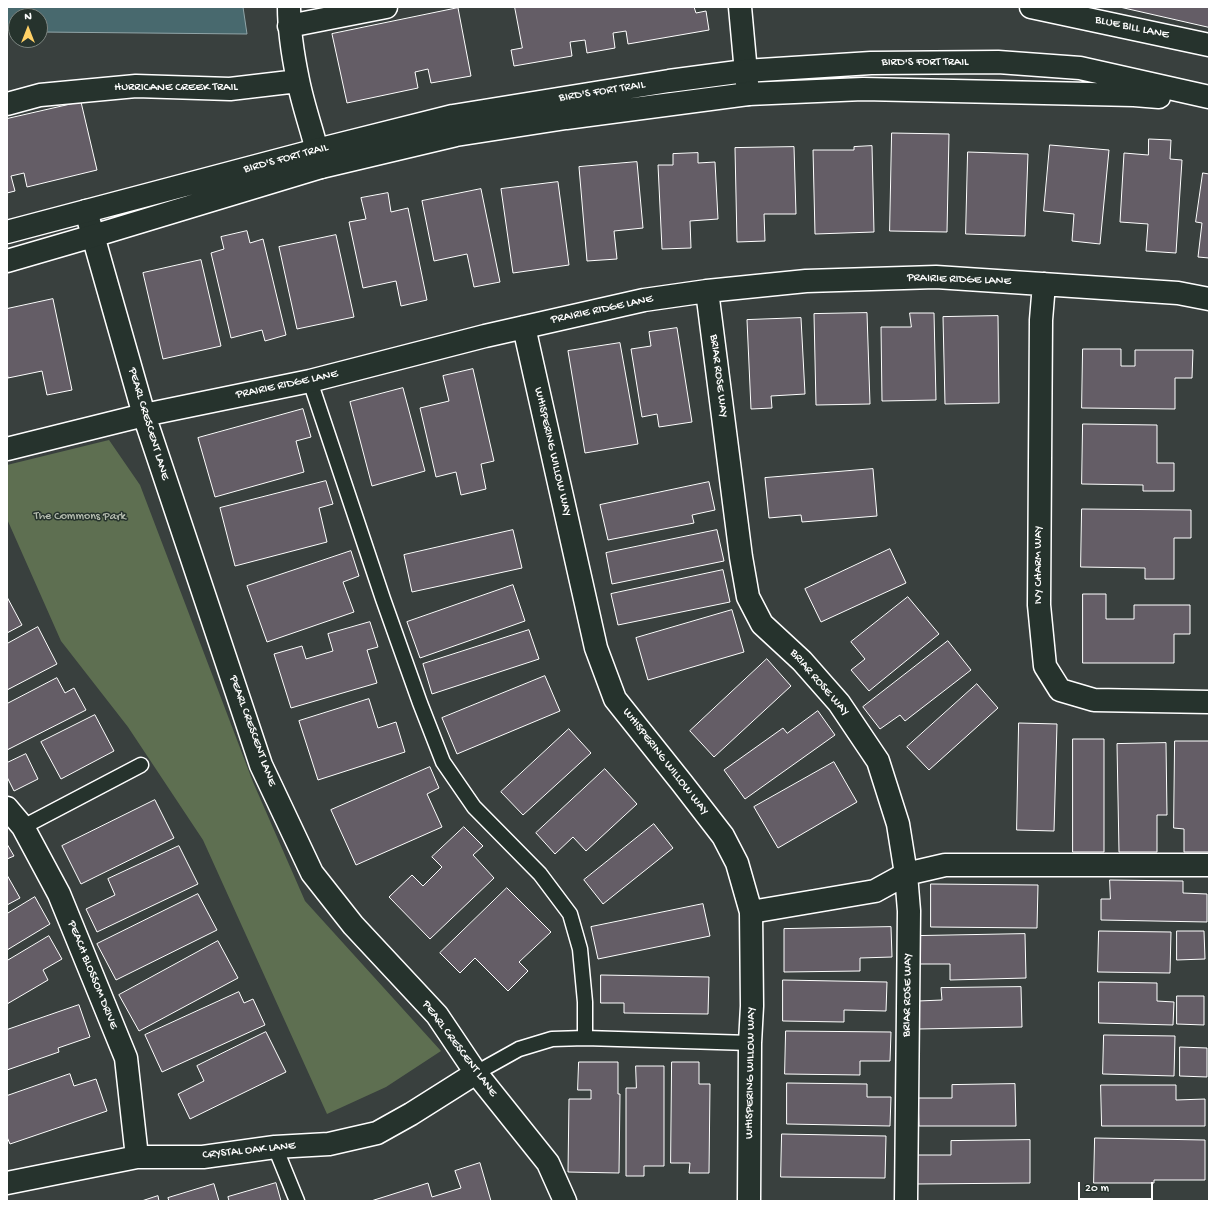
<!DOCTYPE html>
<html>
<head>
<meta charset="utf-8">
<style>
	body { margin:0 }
	#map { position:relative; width:1216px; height:1208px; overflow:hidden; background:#39403e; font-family:"Gochi Hand",sans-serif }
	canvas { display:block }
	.frame { position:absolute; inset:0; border:8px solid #fff; pointer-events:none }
	.north { position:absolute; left:8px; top:8px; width:40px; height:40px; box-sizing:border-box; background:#26332d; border:1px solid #7d8581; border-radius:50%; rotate:0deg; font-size:11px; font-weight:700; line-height:16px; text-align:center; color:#fff }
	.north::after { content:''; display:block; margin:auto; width:14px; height:18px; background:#ffd166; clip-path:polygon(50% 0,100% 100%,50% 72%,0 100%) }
	.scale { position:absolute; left:1078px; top:1182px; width:75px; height:18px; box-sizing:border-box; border:2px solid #fff; border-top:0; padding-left:5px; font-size:12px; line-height:14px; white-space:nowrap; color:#fff; -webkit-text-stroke:3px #26332d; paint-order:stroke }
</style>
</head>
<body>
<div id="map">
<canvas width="1216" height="1208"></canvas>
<div class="frame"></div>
<div class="north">N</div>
<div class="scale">20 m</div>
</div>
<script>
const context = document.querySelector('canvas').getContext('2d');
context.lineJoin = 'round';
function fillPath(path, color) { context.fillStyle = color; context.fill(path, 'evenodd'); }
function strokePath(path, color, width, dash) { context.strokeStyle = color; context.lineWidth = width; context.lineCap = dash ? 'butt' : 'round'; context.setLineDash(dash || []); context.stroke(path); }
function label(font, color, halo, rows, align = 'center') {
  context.font = font + ' "Gochi Hand",sans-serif'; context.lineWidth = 3; context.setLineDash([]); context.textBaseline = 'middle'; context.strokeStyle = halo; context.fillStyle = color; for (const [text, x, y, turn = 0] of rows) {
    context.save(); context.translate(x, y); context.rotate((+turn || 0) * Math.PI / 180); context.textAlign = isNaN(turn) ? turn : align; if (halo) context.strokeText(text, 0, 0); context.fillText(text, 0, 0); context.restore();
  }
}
const green = new Path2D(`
	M109,440L140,485L253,782L305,901L441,1051L386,1087L327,1114L203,840L128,727L61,641L7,519V465Z`);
const water = new Path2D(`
	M7,7H243L247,34L40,32V16H16V31L7,30Z`);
const building = new Path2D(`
	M515,7H694L696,13L706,11L709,30L628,44L626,31L613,33L615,48L587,53L585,40L570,42L572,56L514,66L511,50L522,48Z
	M1120,7H1209V27Z
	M458,8L471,76L431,83L428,69L415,72L418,88L347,103L332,34Z
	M81,102L97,170L27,187L24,173L11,176L15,191L7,193V119Z
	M892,133L949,134L947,232L890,231Z
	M1149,139L1171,140L1170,159L1182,160L1176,253L1146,251L1148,224L1120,222L1124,153L1148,155Z
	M1050,145L1109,150L1100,244L1072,241L1074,214L1044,211Z
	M872,146L874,232L815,234L813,150H854V147Z
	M794,147L796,214H764L765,241L737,242L735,148Z
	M968,152L1028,154L1025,236L966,234Z
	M698,153V163L715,162L718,219L690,221L691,248L662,249L658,165H673V154Z
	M637,162L643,228L614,231L617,259L587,261L579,167Z
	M1203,173L1209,174V258L1198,257L1202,223L1196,222Z
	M558,182L569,265L513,273L501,189Z
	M481,189L500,282L474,287L467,254L434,261L422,201Z
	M388,193L391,212L408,208L427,300L401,306L396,281L363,288L349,222L366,219L361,198Z
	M247,231L250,243L263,239L286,335L265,341L262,330L231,338L211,253L224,249L221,237Z
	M336,235L354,317L297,329L279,247Z
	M201,260L221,346L163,359L143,273Z
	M53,299L72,390L47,395L42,371L8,378L7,372V309Z
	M867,313L870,404L816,405L814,314Z
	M910,313H934L936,400L882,401L881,327H911Z
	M998,316L999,403L945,404L943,317Z
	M801,318L805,394L771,396L772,408L751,409L747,320Z
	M677,328L692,422L659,427L657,414L642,417L631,349L651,346L649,332Z
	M620,343L638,444L585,453L568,351Z
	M1083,349H1121V366H1135V350H1193L1192,378H1175V409L1082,408Z
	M473,369L494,461L481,464L486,489L461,495L456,472L436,477L420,408L449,401L443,376Z
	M403,388L425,471L372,486L350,402Z
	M303,409L311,437L296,441L304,472L215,497L198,438Z
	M1083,424L1157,425V463H1174V491H1143V485L1082,484Z
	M873,469L877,516L802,522L801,515L769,518L765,478Z
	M326,481L333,504L319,508L327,542L235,566L220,508Z
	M709,482L715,510L692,515L694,523L608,540L600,505Z
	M1082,509L1191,510V538H1174V579H1145V568L1081,567Z
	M513,530L522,568L412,592L404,555Z
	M717,530L724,561L612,584L606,553Z
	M890,549L906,583L821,622L805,589Z
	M351,551L359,576L343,582L354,612L267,642L247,586Z
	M723,570L730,602L618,625L611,594Z
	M513,585L525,621L420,658L407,622Z
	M1083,594H1106V619H1134V605H1190V634H1174V663H1083Z
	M7,597L22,625L7,633Z
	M908,597L939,634L869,691L851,670L865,659L851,642Z
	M732,610L744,652L648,680L636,638Z
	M370,622L378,647L367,650L377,683L291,708L274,654L302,646L306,659L333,651L328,634Z
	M38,627L57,664L7,690V644Z
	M529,630L539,659L432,694L423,664Z
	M948,641L971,670L905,721L900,715L880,729L863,707Z
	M767,659L791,686L714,757L690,731Z
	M545,676L560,711L457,754L442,718Z
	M57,678L65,693L74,688L86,710L7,750V704Z
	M977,684L998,708L929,770L907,747Z
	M369,699L378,728L396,722L405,752L318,780L299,721Z
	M818,711L835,735L745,799L724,770L783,728L787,733Z
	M95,715L114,751L61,779L41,742Z
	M1019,723L1057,724L1054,831L1017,830Z
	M569,729L591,753L523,815L501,792Z
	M1073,739H1104V852H1073Z
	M1175,741H1209V852H1184V829L1174,828Z
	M1166,743L1167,815H1157V852H1119L1117,744Z
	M26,754L38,779L14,791L7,777V763Z
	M834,762L857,802L778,848L754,807Z
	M430,767L439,788L427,794L442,827L356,865L331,810Z
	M605,769L637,804L586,851L573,837L555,854L536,833Z
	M155,800L174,838L81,884L62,846Z
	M654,824L673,848L603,904L584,880Z
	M464,827L483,846L473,855L494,878L430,939L389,897L412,875L423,886L442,867L432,857Z
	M7,844L14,856L7,859Z
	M179,846L198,884L97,932L86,909L115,895L108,879Z
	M7,875L20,898L7,905Z
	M1110,880L1183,881V893L1207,894V922L1101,920V899H1110Z
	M931,884L1038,885L1037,928L931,927Z
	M507,888L551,932L519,962L528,971L508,991L475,958L460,973L440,953Z
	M198,894L217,930L116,980L97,944Z
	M35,897L50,924L7,950V914Z
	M703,904L710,936L598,959L591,927Z
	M891,927L892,957L860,958V971L784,972V929Z
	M1099,931L1171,932L1170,973L1098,972Z
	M1177,931H1204L1205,959L1177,960Z
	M1025,934L1026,978L950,980V964H919L918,936Z
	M49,936L62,959L43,970L48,980L7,1004V961Z
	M218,941L238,978L139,1031L119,995Z
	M601,975L709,977L708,1014L624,1013V1003H601Z
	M783,980L887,982L886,1011L844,1010V1022L783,1021Z
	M1099,982L1157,983V1001L1174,1002L1173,1025L1099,1023Z
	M1021,987L1022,1027L919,1029L918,1001L942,1000L941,988Z
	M239,992L244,1003L253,999L265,1025L162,1072L145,1035Z
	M1177,996H1204V1025L1177,1024Z
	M79,1005L90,1037L58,1048L59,1052L7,1070V1030Z
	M786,1031L891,1032L890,1061H860V1075L785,1074Z
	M266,1032L286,1072L190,1119L178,1094L204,1081L197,1066Z
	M1104,1035L1175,1036L1174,1076L1103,1074Z
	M1180,1047L1207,1048V1077L1180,1076Z
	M579,1062H618V1094H620L619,1173L568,1172L569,1099H591V1090H578Z
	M672,1062H699V1084H710L709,1173H689L690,1163H671Z
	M636,1066H664V1166H644V1176H626V1088H636Z
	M70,1074L74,1086L96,1079L107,1111L10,1144L7,1137V1096Z
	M787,1083L867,1084V1097H891L890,1126L787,1124Z
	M1015,1084L1016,1126H919L918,1098H952V1085Z
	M1101,1085H1176V1100L1205,1099V1126H1102Z
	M782,1134L886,1136L885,1178L781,1177Z
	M1095,1138L1205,1140V1180H1154V1183H1094Z
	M1030,1140V1183L917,1184L916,1155H951V1141Z
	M480,1163L491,1201H371L428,1183L432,1197L461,1188L455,1171Z
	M276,1183L281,1201H229L228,1197Z
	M214,1184L219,1201H169L168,1198Z
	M158,1196L159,1201H142Z`);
const lane = new Path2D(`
	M310,381L383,599L420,703L443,762L474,807L540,874L570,914L580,949L585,1002V1038
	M23,827L141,765
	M476,1073L519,1049L552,1039L585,1038L750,1043
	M275,1147L297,1201`);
const street = new Path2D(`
	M289,7C289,32 293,56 298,80C304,110 315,138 321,167
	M740,7L748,94
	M1031,7L1209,45
	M289,26L386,7
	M7,104L40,95L136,86L230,89L298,81
	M86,211L144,415L261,765L312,873L353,925L437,1015L476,1073L548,1163L565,1201
	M1044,284L1041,320L1039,605L1045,666L1060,690L1094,700L1209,702
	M707,291L741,557L748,597L762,624L802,661L839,703L878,761L898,824L906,874L909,911L906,1201
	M524,327L596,648L615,699L682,783L723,836L737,863L751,912L752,1006L750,1043L749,1201
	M7,449L144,415L310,381L485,336L644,300L707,291L806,281L936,277L1178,293L1209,299
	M7,808L23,827L59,894L126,1058L137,1157
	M751,912L875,891L906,874L945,865H1209
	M7,1183L137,1157H203L275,1147L329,1144L377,1133L411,1114L476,1073`);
const secondary = new Path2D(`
	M7,232L317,150L453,116L669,81L745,71L871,63L998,62L1080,68L1209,97
	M7,261L93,236L321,167L456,135L566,118L748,94L863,89L1134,95L1159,97`);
const streetNames = [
	["BLUE BILL LANE",1132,28,12],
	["BIRD'S FORT TRAIL",925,63],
	["HURRICANE CREEK TRAIL",176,88],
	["BIRD'S FORT TRAIL",602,92,-9],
	["BIRD'S FORT TRAIL",286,159,-15],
	["PRAIRIE RIDGE LANE",959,280,2],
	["PRAIRIE RIDGE LANE",602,310,-12],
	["BRIAR ROSE WAY",718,376,83],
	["PRAIRIE RIDGE LANE",287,385,-12],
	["PEARL CRESCENT LANE",148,424,73],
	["WHISPERING WILLOW WAY",552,452,77],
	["IVY CHARM WAY",1039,565,-90],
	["BRIAR ROSE WAY",819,683,49],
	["PEARL CRESCENT LANE",252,731,70],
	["WHISPERING WILLOW WAY",665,762,52],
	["PEACH BLOSSOM DRIVE",92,975,68],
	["BRIAR ROSE WAY",908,995,-89],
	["PEARL CRESCENT LANE",459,1049,53],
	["WHISPERING WILLOW WAY",751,1073,-89],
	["CRYSTAL OAK LANE",249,1151,-6]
];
const parkNames = [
	["The Commons Park",80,517]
];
fillPath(green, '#5e6f51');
fillPath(water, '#48696e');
strokePath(water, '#91a5a8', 1);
fillPath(building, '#645d66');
strokePath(building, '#fff', 1);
strokePath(lane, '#fff', 17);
strokePath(street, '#fff', 25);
strokePath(secondary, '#fff', 25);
strokePath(lane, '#26332d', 14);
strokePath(street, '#26332d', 22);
strokePath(secondary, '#26332d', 22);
label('12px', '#fff', '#26332d', streetNames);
label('12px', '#b7beb1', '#26332d', parkNames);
</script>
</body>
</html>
